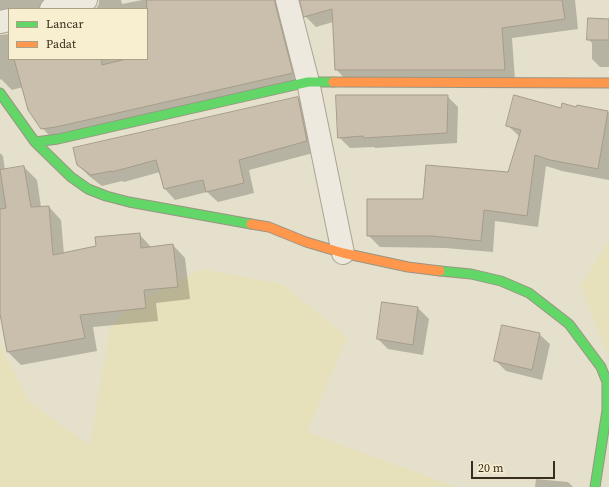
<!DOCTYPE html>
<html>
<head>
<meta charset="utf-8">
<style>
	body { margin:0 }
	#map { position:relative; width:609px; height:487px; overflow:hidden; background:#e5e0cb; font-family:"Source Serif 4",serif }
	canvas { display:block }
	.legend { position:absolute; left:8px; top:8px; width:140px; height:52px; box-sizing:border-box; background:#f7efd0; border:1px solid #aba188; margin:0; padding:5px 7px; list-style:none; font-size:12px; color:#392d1c }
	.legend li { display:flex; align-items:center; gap:8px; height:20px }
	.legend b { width:20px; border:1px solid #aba188 }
	.scale { position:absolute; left:471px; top:461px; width:84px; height:18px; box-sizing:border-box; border:2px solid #392d1c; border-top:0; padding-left:5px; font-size:12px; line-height:14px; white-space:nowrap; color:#392d1c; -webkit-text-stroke:3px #f7efd0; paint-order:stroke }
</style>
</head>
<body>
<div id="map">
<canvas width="609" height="487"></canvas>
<ul class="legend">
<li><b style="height:5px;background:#63d668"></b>Lancar</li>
<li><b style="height:5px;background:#ff974d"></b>Padat</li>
</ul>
<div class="scale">20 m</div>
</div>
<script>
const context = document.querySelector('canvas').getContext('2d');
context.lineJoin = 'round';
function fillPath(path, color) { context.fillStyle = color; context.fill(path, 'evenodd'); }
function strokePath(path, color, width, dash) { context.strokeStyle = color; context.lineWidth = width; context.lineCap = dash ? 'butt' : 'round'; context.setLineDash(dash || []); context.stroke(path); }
const farmland = new Path2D(`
	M609,239V358L581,286Z
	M201,269L282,284L347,337L307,432L456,487H0V343L28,401L90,446L110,327L134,304Z`);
const shadow = new Path2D(`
	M0,0H89L57,9H9V20L0,28Z
	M99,0H121L122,4L142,0H285L303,84L53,139L42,128L23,87L12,90L1,79L0,80V35L9,34V59H147V9H96L99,4Z
	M301,0H575L578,29L512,38L515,80H346L336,69L333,22L316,27L305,16Z
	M609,20V67H600L592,59V43L588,39Z
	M447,96L458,107L457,143L375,148L374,147L350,148L339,137Z
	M298,98L309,109L317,152L249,170L254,193L218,202L207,192L175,200L165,189L160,172L124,182L122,181L102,186L89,176L78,165Z
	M577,108L608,112L609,113V180L562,171L546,166L538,227L495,221L493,252L445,248L380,247L368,235L424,200L509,173L520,137L507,125L562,110Z
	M0,153L3,156L5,170L24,167L37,180L41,207H49L61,220L64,254L97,247L139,234L152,248L173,245L185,258L190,299L156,303L158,321L93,327L97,351L21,365L8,352L0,308Z
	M383,303L418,308L429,319L423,355L388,349L378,339Z
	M539,334L550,344L542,380L506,371L495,360Z
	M536,479L568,482L573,487H535Z`);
const building = new Path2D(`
	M147,0H275V3L293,73L56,127L41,129L28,110L14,59H101L102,65L126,59H147Z
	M300,0H562L565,19L502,28L505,70H335L332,9L304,17Z
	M588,18L609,19V40H587Z
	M336,95H448L447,133L364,138L363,136L338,138Z
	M514,95L561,108L562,103L576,107L577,105L608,111L598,169L550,160L535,155L527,216L484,210L481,241L432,236H367V199H423L426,165L508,172L521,130L506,126Z
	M298,97L307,141L239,160L244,183L206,192L203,180L164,189L156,160L112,172V171L91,175L77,165L73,148Z
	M24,166L31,207L49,206L53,255L96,246L95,237L140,233L141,248L173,244L178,287L144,290L146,308L80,315L85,338L7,352L0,314V209L6,208L0,170Z
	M382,302L418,307L413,345L377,339Z
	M502,325L540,333L532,370L494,361Z`);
const street = new Path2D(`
	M287,0L308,82L343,253
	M51,9L86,0
	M0,22L9,20`);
const fast = new Path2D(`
	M0,93L35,142L71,177L88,189L106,196L129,202L251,224
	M35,142L58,139L308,82H333
	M440,271L471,274L501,281L529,293L569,324L601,367L607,382V410L595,487`);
const slow = new Path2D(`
	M333,82L609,83
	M251,224L269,227L306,242L343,253L408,267L440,271`);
fillPath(farmland, '#e6e1ba');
fillPath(shadow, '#0003');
fillPath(building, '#cabeac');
strokePath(building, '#a59b8a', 1);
strokePath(street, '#aaa495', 24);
strokePath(fast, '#9a9484', 11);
strokePath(slow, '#9a9484', 11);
strokePath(street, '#ede9de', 22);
strokePath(fast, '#63d668', 9);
strokePath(slow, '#ff974d', 9);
</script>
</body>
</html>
